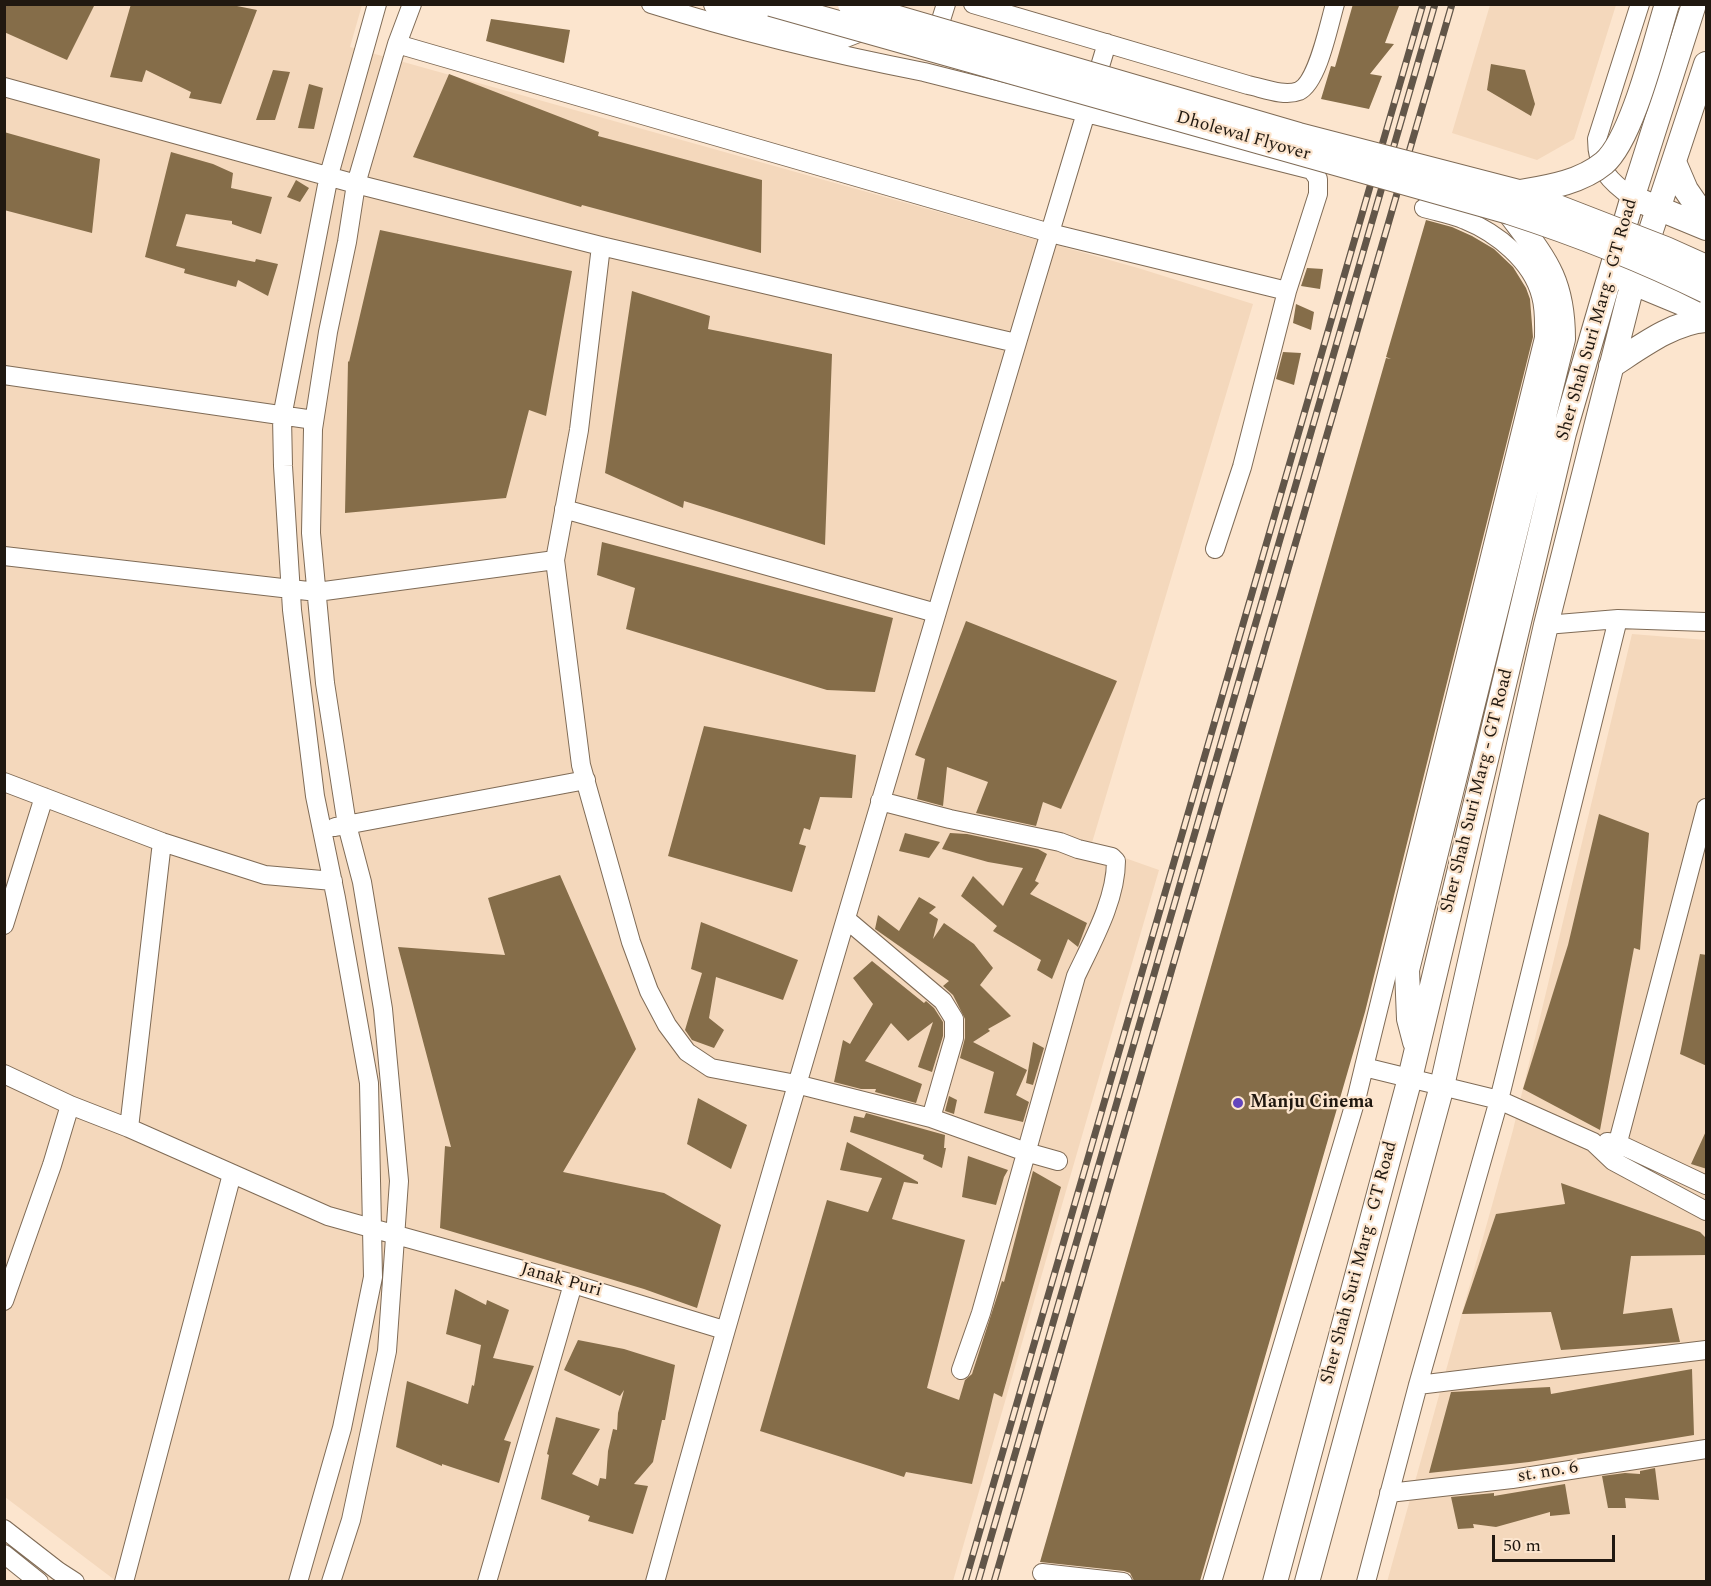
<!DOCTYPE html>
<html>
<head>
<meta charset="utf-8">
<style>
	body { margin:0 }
	#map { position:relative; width:1711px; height:1586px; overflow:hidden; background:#fce5ce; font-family:Spectral,serif }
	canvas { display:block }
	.frame { position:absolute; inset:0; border:6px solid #201810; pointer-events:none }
	.scale { position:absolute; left:1492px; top:1535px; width:123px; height:27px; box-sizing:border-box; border:3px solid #201810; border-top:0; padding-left:8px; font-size:18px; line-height:21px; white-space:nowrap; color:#201810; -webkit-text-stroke:4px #fce5ce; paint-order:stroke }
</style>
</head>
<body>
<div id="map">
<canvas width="1711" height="1586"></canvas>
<div class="frame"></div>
<div class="scale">50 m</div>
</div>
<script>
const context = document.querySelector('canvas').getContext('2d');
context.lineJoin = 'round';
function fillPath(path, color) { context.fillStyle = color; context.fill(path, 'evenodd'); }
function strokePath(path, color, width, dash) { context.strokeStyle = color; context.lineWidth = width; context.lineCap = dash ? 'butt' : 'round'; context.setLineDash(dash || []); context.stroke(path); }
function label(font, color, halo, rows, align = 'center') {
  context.font = font + ' Spectral,serif'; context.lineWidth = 4.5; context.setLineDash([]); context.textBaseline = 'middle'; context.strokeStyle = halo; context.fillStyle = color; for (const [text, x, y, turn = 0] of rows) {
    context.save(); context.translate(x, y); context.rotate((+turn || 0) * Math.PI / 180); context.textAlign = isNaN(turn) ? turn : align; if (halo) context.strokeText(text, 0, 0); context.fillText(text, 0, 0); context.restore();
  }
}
const built = new Path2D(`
	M4,5H362L350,47L1138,268L1253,304L1091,846L1159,870L953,1581H116L5,1497Z
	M1490,5H1616L1574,139L1537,160L1452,133Z
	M1632,634L1706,640V1581L1387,1582L1513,1130Z`);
const building = new Path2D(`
	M4,4H95L67,60L4,32Z
	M131,4H227L257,10L221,104L189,98L191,92L146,70L142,82L110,77Z
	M1353,4L1399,6L1385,43L1394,44L1370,74L1382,76L1369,109L1321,99L1331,66L1335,67Z
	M491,19L570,30L564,63L486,41Z
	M1491,64L1525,70L1535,104L1531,116L1487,90Z
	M273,70L290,72L275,120H256Z
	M449,74L599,132L598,136L762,180L761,253L582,205L581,207L413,157Z
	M309,84L323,88L314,129L298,128Z
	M4,132L100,159L92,233L4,210Z
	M171,152L213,164L233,173L231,188L272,197L261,234L232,224V221L186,214L176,246L255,262L256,259L278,264L268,296L238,280L236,287L184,273L185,269L145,257Z
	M296,180L309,188L300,202L287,197Z
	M1426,220L1452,227L1472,236L1494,249L1513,267L1526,288L1530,299L1533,337L1365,1012L1200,1581H1134L1130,1573L1124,1571L1040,1562L1386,358L1391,359L1386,357Z
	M380,230L572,271L546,416L529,410L506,498L345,513L348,361L349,362Z
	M1307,268L1323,269L1320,289L1301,286Z
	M632,291L710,316L708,329L832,354L825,545L684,501L683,508L605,473Z
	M1296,304L1314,312L1311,330L1293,323Z
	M1283,352L1301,353L1294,385L1276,379Z
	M602,542L893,618L875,692L827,690L626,629L635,588L597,575Z
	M966,621L1117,681L1061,809L1043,802L1036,826L976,813L988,782L947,767L943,806L917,799L925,759L915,755Z
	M704,726L856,755L852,798L820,797L810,830L804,828L799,844L806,846L792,892L668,856Z
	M1599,814L1649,833L1640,950L1634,948L1600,1130L1523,1089L1568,945Z
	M905,833L940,842L929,858L899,851Z
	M950,833L967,834L1038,849L1047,854L1035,881L1039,883L1030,894L1087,923L1078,947L1068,939L1052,979L1037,970L1041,960L993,931L997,926L961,896L973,876L1003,906L1023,868L988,862L942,849Z
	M560,875L636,1049L563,1172L664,1193L721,1225L697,1308L644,1289L440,1228L445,1146L451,1147L398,947L505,955L488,898Z
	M919,897L936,907L929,913L938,919L933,939L944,923L974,944L993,968L980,985L1011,1016L988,1029L990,1031L973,1042L1027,1070L1016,1095L1029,1102L1023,1122L984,1113L994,1072L960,1058L965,1038V1019L953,995L943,986L949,981L875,929L878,915L899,931Z
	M701,922L798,960L783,1000L716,977L709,1018L724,1030L714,1048L692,1040L685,1030L702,973L691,969Z
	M1700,954L1707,955V1066L1680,1054Z
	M872,961L924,1003L926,1001L934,1008L943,1022V1036L932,1072L918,1067L933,1022L908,1041L891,1023L865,1061L922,1084L916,1103L875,1092L876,1089H861L834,1082L843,1040L850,1044L873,1004L853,978Z
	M1033,1042L1044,1048L1033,1085L1026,1083Z
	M949,1096L957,1100L954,1114L945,1111Z
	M698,1098L747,1125L731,1169L687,1144Z
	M866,1113L945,1135L944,1148H946L942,1168L923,1159L924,1155L850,1132L854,1116L864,1118Z
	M1707,1129V1169L1691,1164Z
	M847,1142L918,1182V1184L904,1182L892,1219L965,1240L927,1388L959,1400L965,1380L972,1374L1002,1281L1004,1282L1033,1171L1061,1187L1002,1397L994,1393L972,1484L906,1472L904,1477L760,1431L827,1200L868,1212L882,1178L840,1170Z
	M968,1156L1008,1170L1004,1177L996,1205L962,1197Z
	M1561,1183L1700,1232L1707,1239V1255L1631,1256L1623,1314L1672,1308L1680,1342L1561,1350L1551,1312L1462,1314L1496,1214L1565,1204Z
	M455,1289L486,1305L487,1300L509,1310L493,1358L534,1366L504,1440L511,1442L499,1483L442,1464V1466L396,1447L407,1381L468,1404L472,1385L474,1386L481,1345L446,1334Z
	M578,1340L624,1349L675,1365L665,1420H662L653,1462L634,1484L648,1486L633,1534L588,1521L590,1516L541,1499L549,1455L547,1454L556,1417L600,1429L572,1474L598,1486L600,1478L606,1479L608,1451L613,1429L617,1430L618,1413L624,1390L620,1396L564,1370Z
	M1692,1369L1694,1435L1529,1462L1429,1473L1451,1392L1550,1387L1551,1394Z
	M1655,1468L1659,1500L1625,1498L1626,1508H1608L1602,1476L1625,1473L1640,1474V1471Z
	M1565,1484L1570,1514L1550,1516V1512L1496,1527L1473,1524L1474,1528L1458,1529L1451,1497L1494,1493V1496Z`);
const minor = new Path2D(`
	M973,4L1248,85C1263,88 1284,97 1299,91C1318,82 1329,24 1335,4
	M934,42L946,4
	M397,44L1050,233L1287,291L1318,194V179L1312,170L924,72C832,54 740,32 651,4
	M4,87L356,184L601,246L1016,343
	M1633,198C1609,181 1597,169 1597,139L1640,4
	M601,246L579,430L555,560L581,765L631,942L649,991L667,1025L687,1052L711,1068L796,1084L931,1118L1026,1152L1058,1161
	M4,375L314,420
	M564,509L936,613
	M1215,549L1242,467L1287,291
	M4,556L317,592L555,560
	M1546,625L1618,619L1706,622
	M4,782L162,842L265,875L333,881
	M880,801L950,819L1060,842L1078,849L1112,857L1116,861C1116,900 1092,942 1076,976L981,1313L961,1370
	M335,827L586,780
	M846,919L943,1001L954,1019V1038L931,1118
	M4,925L44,797
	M1364,1067L1544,338C1544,324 1545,310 1541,296C1532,261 1497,233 1465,220C1452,214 1438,212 1424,208
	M4,1074L70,1105L129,1128L328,1216L573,1284L724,1330
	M129,1128L162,842
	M1607,1142L1617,1143L1706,1185
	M1613,1161L1706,808
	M4,1301L52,1165L70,1105
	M1418,1385L1706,1350
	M1389,1493L1512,1479L1706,1449
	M4,1529L58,1571L75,1582
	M4,1554L39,1582
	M1042,1573L1123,1582
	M124,1582L232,1174
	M298,1582L342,1428L373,1277L369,1083L336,898L315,796L292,610L283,466L282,417L329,175L377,4
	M331,1582L351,1520L387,1351L399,1181L383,1009L362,882L347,825L325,683L311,533L313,429L328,332L347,242L356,184L397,44L412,4
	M487,1582L573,1284
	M655,1582C717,1356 783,1132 849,908C934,619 1020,331 1107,43
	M1212,1582L1357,1096L1364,1067L1499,1100L1593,1142L1613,1161L1706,1211
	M1366,1582L1418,1385L1499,1100L1618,619`);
const major = new Path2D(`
	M716,4L835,39L858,30
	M1674,162L1686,190L1706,219
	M1643,202L1706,228
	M1619,277L1706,313
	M1611,366C1639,348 1673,322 1706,320
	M1415,1042L1409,1019L1407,970L1563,339C1563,278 1544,259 1509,212
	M1275,1582L1410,1078L1564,433L1636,186L1694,4
	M1307,1582L1442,1086L1546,625L1629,297L1706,64`);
const rail = new Path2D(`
	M965,1582L1423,4
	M978,1582L1435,4
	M994,1582L1452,4`);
const majorBridge = new Path2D(`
	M771,4L1509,212C1577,234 1643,260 1706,291
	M850,4L1299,135L1519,192L1666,249L1706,267
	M1521,192C1550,187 1581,182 1604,163C1632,139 1655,43 1667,4`);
const markers = [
	[1238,1103,6,"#6345bd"]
];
const streetNames = [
	["Dholewal Flyover",1243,137,16],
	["Sher Shah Suri Marg - GT Road",1598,320,-74],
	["Sher Shah Suri Marg - GT Road",1478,791,-76],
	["Sher Shah Suri Marg - GT Road",1360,1263,-75],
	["Janak Puri",561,1281,16],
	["st. no. 6",1548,1473,-9]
];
const poiNames = [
	["Manju Cinema",1250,1103]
];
fillPath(built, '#f4d8bc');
fillPath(building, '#856d49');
strokePath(minor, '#7f6b56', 20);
strokePath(major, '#7f6b56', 26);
strokePath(minor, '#fff', 18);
strokePath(major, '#fff', 24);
strokePath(rail, '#625649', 7);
strokePath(rail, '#fce5ce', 4.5, [14]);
strokePath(majorBridge, '#7f6b56', 26, []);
strokePath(majorBridge, '#fff', 24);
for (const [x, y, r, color] of markers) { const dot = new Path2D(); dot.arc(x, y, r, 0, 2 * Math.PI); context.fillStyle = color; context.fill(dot); strokePath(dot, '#fce5ce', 2); }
label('18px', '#201810', '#fce5ce', streetNames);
label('bold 18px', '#201810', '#fce5ce', poiNames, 'left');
</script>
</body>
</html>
